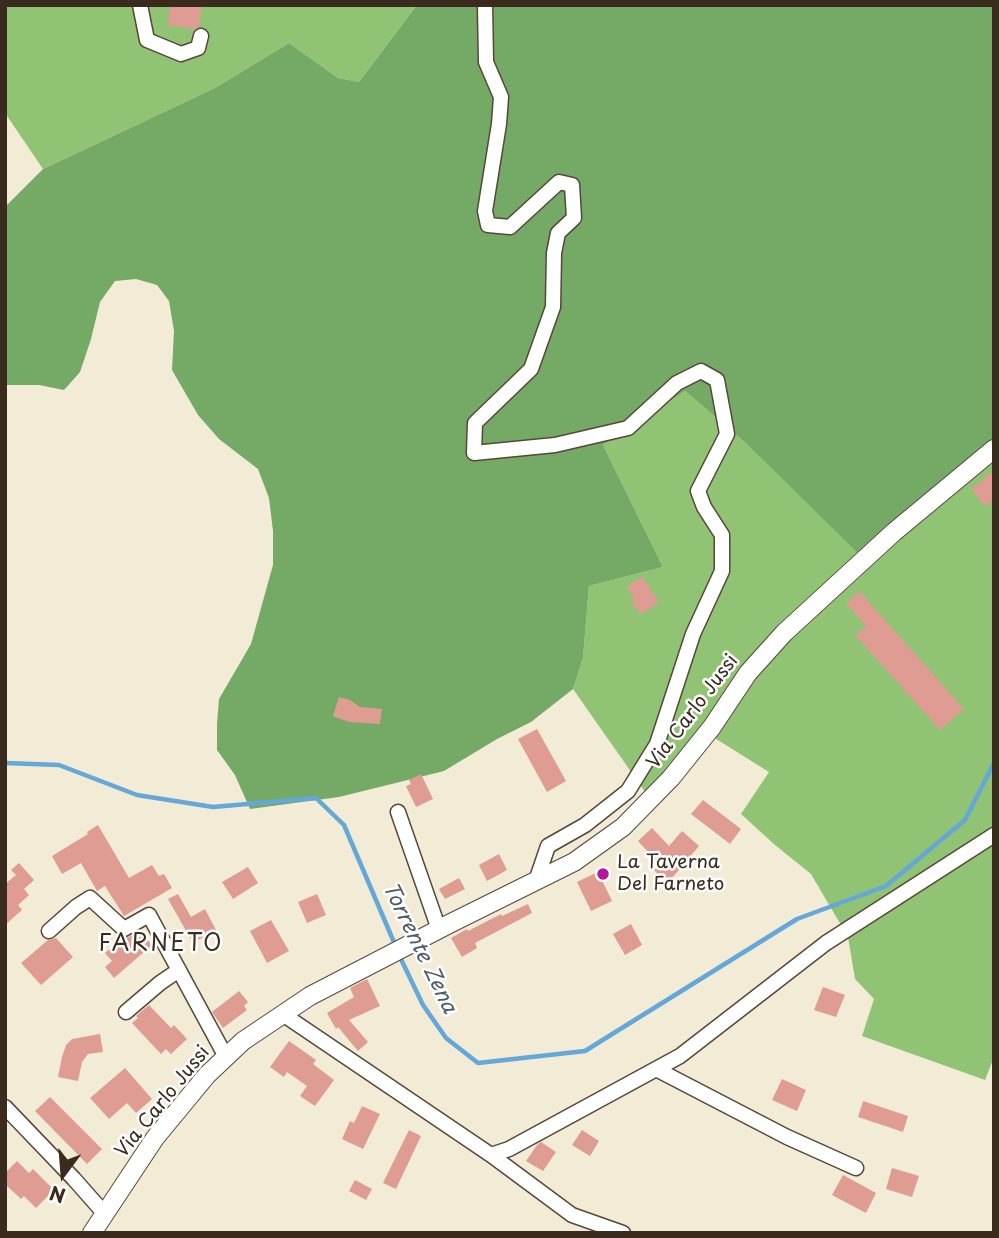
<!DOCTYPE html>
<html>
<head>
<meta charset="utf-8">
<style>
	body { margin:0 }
	#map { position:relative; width:999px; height:1238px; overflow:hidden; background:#f2ebd5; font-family:"Playpen Sans",sans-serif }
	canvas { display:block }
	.frame { position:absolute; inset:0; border:7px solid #3b2a1e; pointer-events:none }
	.north { position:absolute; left:28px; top:1140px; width:70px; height:70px; -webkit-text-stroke:5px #fff; paint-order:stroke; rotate:196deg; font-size:19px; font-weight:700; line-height:28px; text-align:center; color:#3b2a1e }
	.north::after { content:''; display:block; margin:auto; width:24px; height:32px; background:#3b2a1e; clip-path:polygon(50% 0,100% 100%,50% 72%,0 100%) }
</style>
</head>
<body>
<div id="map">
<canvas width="999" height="1238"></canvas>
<div class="frame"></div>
<div class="north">N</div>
</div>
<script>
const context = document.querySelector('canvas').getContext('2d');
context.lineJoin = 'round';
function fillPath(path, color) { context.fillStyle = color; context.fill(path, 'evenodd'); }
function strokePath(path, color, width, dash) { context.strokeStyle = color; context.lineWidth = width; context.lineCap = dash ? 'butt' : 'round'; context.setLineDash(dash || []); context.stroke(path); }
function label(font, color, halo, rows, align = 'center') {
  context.font = font + ' "Playpen Sans",sans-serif'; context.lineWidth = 5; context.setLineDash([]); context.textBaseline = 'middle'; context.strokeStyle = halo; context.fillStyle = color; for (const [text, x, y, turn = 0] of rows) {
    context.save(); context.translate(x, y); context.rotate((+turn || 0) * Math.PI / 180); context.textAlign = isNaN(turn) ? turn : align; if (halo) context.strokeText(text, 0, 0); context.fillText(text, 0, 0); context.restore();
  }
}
const green = new Path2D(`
	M5,5H417L359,82L338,78L289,43L215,88L43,169L5,113Z
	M685,391L748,445L994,454V1057L985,1080L862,1036L874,999L855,979L848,937L811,874L775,845L741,814L769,772L705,732L648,796L573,689L583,658L589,586L663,567L603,445Z`);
const forest = new Path2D(`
	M417,5H994V454L861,556L748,445L685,391L603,445L663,567L589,586L583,658L573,689L531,722L497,739L444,771L339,797L250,809L235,775L217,750V724L219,699L251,644L273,565V531L269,498L258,469L219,439L198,415L172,370L174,331L169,301L157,285L136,279L115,281L100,302L91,339L80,372L64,390L39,385H5V207L43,169L215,88L289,43L338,78L359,82Z`);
const stream = new Path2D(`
	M5,763L59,765L137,795L213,807L316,798L344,825L396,947
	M399,955L423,1005L446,1038L478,1063L585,1051L797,919L886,886L965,820L994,763`);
const building = new Path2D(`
	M170,5H202L199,27L195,29L168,25Z
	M994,470V499L985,506L971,489Z
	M643,577L659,603L640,614L631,600L634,598L627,586Z
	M859,591L964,709L940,730L855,635L866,626L846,603Z
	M339,697L350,700L360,707L382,709L380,724L349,722L333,716Z
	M537,729L566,781L547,792L518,739Z
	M421,774L433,799L416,807L406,786L411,784L409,780Z
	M703,800L741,829L730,844L691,814Z
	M98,825L129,878L152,865L159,876L164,874L172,888L124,916L105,886L97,891L81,863L62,874L52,856L88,834L87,832Z
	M652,828L669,846L682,831L699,846L667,884L654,870L660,865L638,841Z
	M499,854L507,870L487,881L479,865Z
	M19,863L34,880L24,889L29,895L18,905L22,910L5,925V884L16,875L11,870Z
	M248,867L258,883L233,899L222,882Z
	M598,872L612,901L591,911L577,882Z
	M459,878L465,889L445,899L439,889Z
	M178,894L191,917L205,909L216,930L193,943L168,899Z
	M317,894L326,915L307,923L298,902Z
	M528,904L532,913L475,943L477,948L462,957L451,938L467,929L468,931L501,914L502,916Z
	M271,920L289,951L267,963L250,931Z
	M631,924L642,945L625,955L613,934Z
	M140,931L152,945L114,978L105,967L112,961L105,953L123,938L129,937Z
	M56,938L73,957L41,985L21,963L48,940Z
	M367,979L380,1006L349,1020L368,1042L358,1051L338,1027L336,1029L327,1013L354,997L350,988Z
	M823,987L845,995L836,1017L814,1010Z
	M239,991L248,1002L244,1006L247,1010L223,1028L212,1012Z
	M149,1005L171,1028L174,1025L187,1039L171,1054L166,1049L161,1054L132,1023L138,1018L136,1016Z
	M100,1034L103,1052L88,1054L82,1062L78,1081L58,1077L62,1057L66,1045L72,1039Z
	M289,1041L316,1060L313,1064L334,1080L315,1106L300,1096L307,1086L287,1072L284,1077L270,1067Z
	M125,1068L152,1099L136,1113L127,1103L109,1119L90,1098Z
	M782,1079L806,1090L797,1111L772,1100Z
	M50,1097L102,1149L87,1164L35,1111Z
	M863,1101L908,1116L903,1132L858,1117Z
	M362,1106L380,1114L363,1149L342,1139L350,1121L354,1123Z
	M409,1130L421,1136L396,1189L383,1183Z
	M582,1130L599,1141L590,1156L572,1145Z
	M541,1142L556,1152L543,1171L526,1161L537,1145Z
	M17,1161L29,1173L33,1169L54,1190L36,1208L24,1196L21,1199L5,1184V1173Z
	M892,1168L919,1176L912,1197L886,1189Z
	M843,1175L876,1193L866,1213L832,1195Z
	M355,1180L372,1189L366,1200L349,1191Z`);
const minor = new Path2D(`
	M140,5L147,40L181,54L198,48L201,36
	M485,5L486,62L501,97L499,124L485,211L488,225L510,227L559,182L572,185L574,218L558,233L554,253L553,307L531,369L475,423L474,453L555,445L628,428L677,383L701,371L717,380L727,434L698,491L704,507L722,535V571L693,634L657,744L628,791L585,825L548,846L536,881
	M398,812L436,921
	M49,931L76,907L90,898L124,929L149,915L226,1057
	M126,1012L160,983L179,970
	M284,1015L491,1155L509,1149L680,1056L826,943L994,835
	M656,1069L787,1137L856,1168
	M5,1107L74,1179L104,1213
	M491,1155L572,1215L623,1233`);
const tertiary = new Path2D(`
	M92,1233L155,1138L207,1075L243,1041L310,996L451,923L574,862L623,827L671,778L712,727L748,673L784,633L894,532L994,449`);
const markers = [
	[603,874,7,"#b5179e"]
];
const streetNames = [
	["Via Carlo Jussi",693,712,-53],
	["Via Carlo Jussi",163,1102,-51]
];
const poiNames = [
	["La Taverna",617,863],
	["Del Farneto",617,885]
];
const waterNames = [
	["Torrente Zena",419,948,64]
];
const quarterNames = [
	["FARNETO",161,945]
];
fillPath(green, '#90c374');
fillPath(forest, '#74a966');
strokePath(stream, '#64a7d8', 4.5);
fillPath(building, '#df9c93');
strokePath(minor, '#564739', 17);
strokePath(tertiary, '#564739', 20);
strokePath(minor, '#fff', 14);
strokePath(tertiary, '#fff', 18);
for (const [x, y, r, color] of markers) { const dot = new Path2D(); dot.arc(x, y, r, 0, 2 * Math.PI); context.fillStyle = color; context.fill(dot); strokePath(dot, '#fff', 2.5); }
label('19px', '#3b2a1e', '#fff', streetNames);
label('19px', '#3b2a1e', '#fff', poiNames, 'left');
label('italic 21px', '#4b5c68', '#fff', waterNames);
context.letterSpacing = '2px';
label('23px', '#3b2a1e', '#fff', quarterNames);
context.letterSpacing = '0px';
</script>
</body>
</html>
